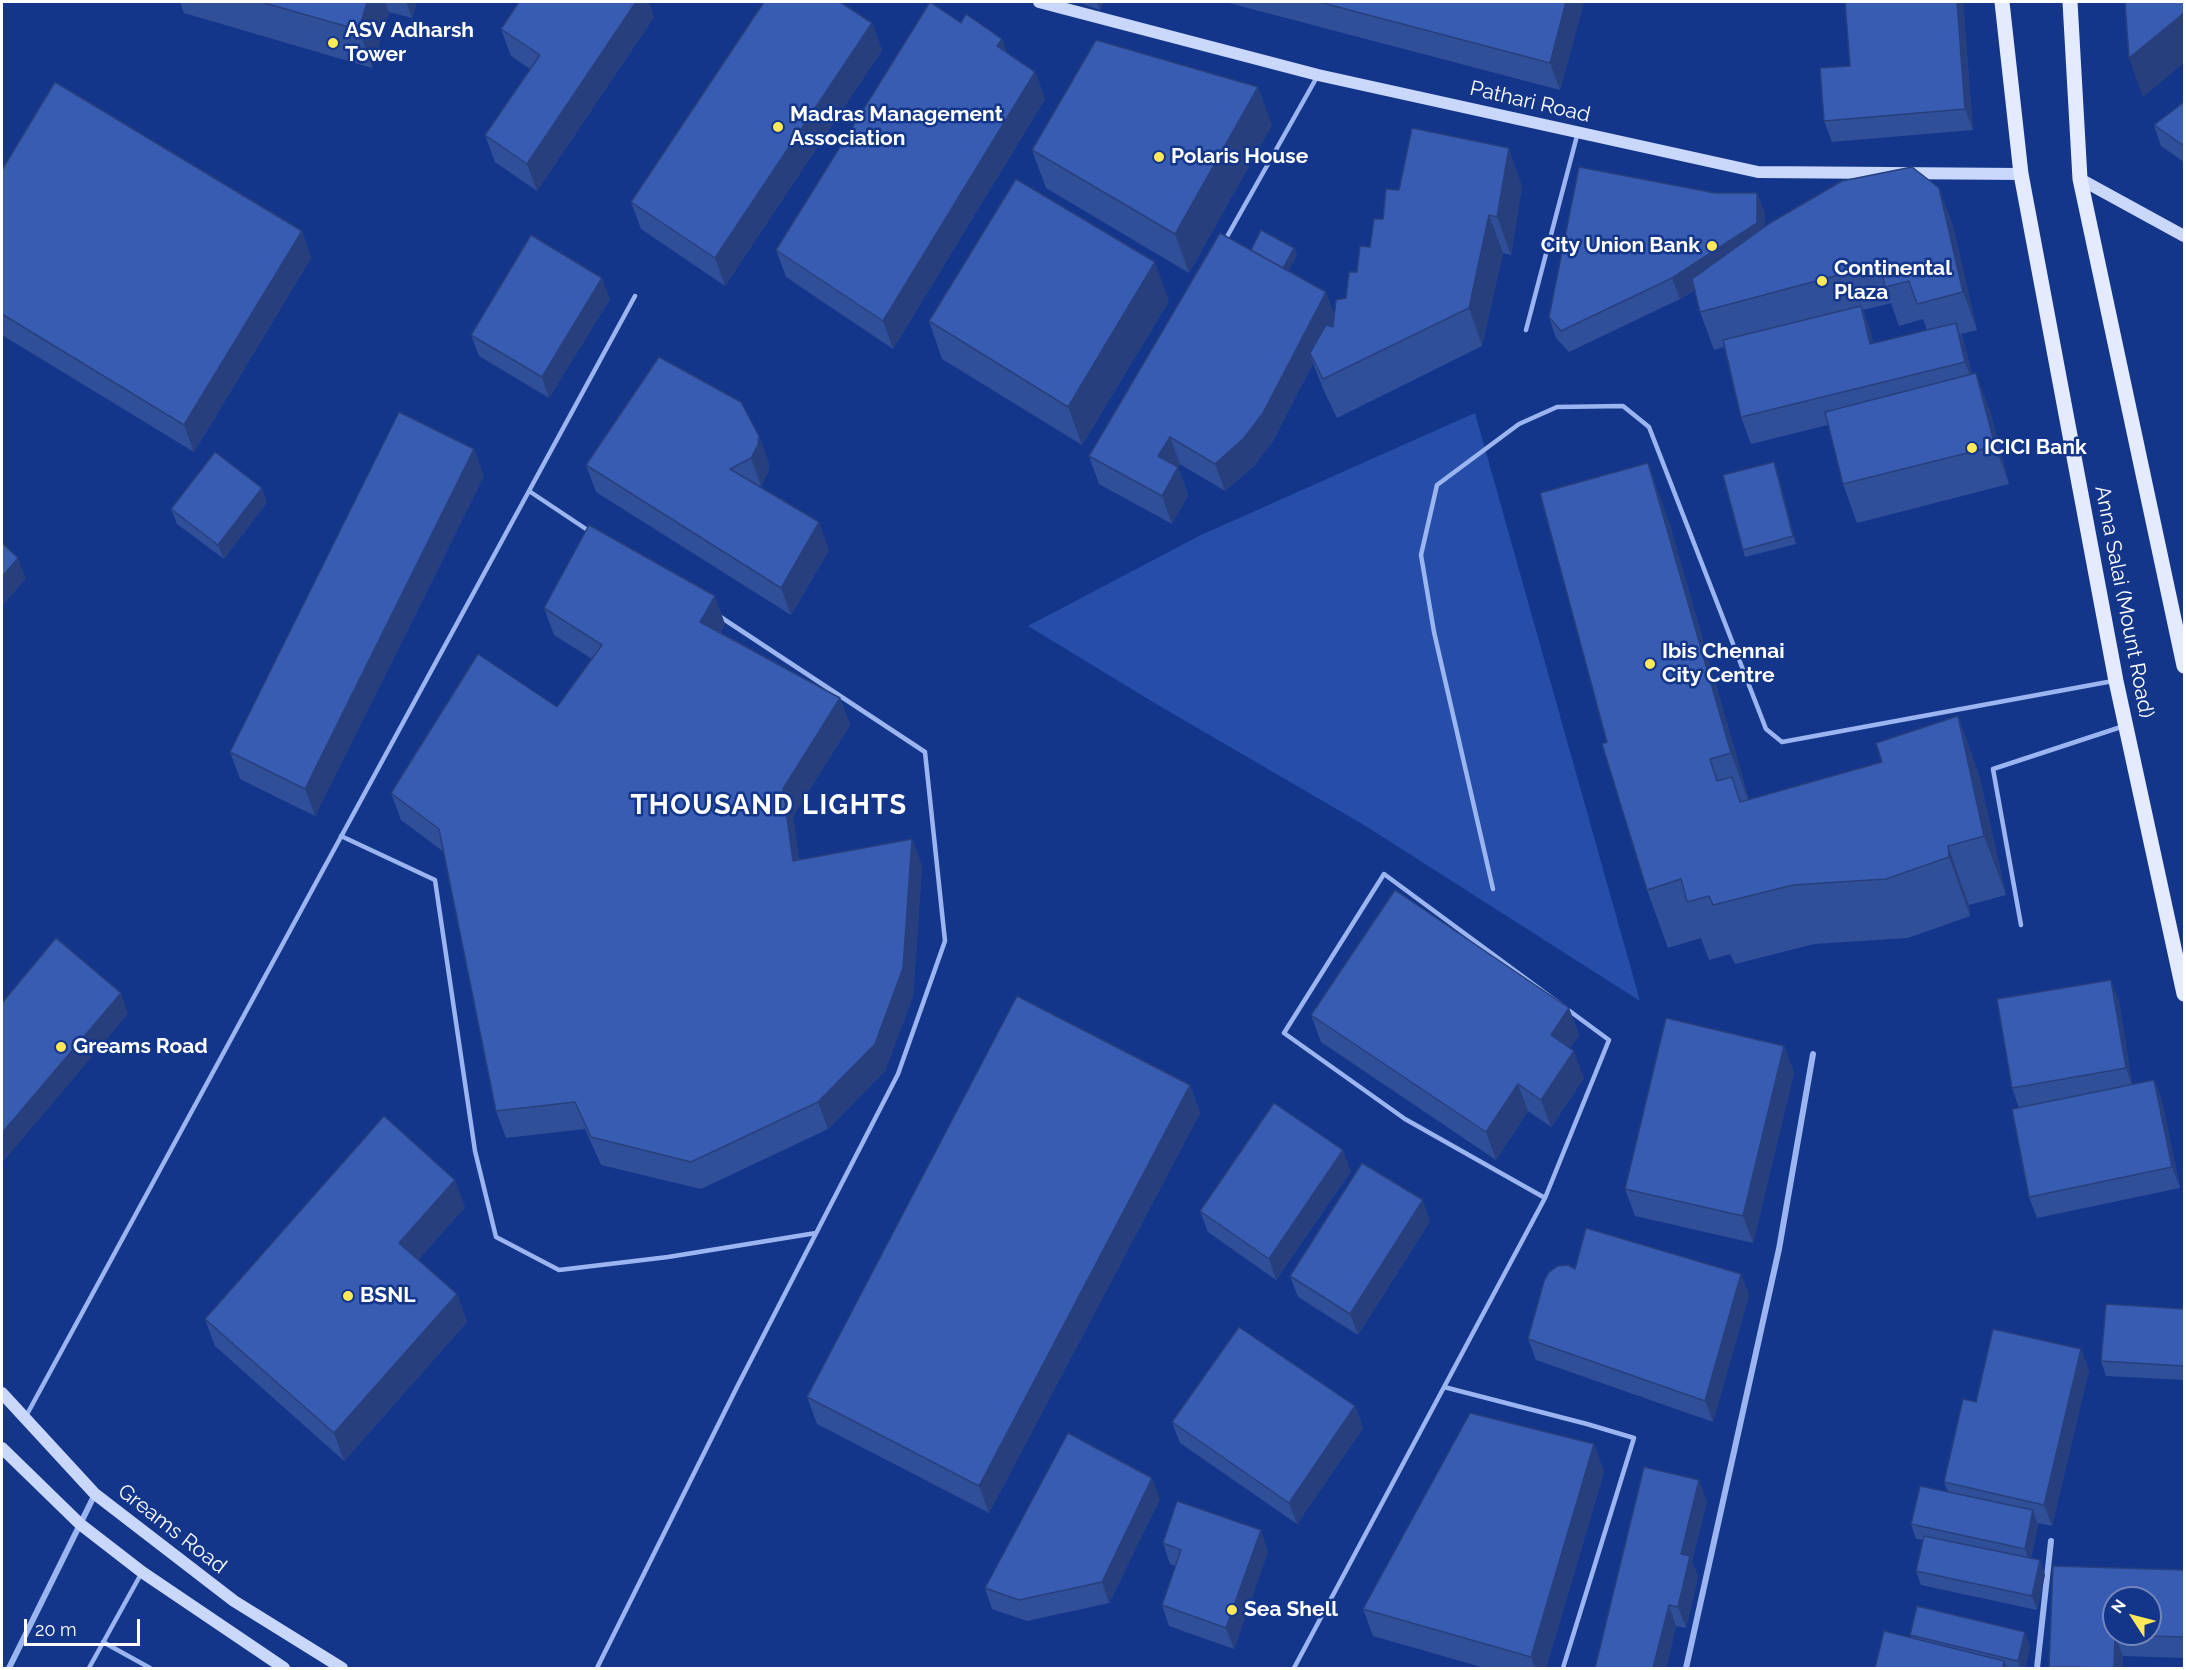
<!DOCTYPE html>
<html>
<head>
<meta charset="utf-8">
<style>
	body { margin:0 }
	#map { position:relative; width:2186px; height:1670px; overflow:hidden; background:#14368a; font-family:Raleway,sans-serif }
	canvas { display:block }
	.frame { position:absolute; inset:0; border:3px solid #fff; pointer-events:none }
	.north { position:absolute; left:2102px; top:1586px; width:60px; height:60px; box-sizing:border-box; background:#14368a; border:2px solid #7286b9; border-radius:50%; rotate:306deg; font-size:16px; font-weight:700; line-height:24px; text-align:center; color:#fff }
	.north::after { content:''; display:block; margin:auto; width:21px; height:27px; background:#ffe85a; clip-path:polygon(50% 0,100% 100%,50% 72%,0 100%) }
	.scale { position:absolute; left:24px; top:1619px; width:116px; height:27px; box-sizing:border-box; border:3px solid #fff; border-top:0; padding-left:8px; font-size:18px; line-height:21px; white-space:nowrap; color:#fff; -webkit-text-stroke:4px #14368a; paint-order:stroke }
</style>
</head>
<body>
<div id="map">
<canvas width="2186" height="1670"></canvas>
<div class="frame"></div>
<div class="north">N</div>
<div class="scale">20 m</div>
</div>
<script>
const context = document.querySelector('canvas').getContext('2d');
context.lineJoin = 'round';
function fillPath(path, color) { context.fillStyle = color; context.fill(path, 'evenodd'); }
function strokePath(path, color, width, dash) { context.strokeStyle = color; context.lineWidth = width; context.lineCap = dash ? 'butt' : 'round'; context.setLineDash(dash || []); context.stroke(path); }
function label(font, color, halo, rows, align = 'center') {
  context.font = font + ' Raleway,sans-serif'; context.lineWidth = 5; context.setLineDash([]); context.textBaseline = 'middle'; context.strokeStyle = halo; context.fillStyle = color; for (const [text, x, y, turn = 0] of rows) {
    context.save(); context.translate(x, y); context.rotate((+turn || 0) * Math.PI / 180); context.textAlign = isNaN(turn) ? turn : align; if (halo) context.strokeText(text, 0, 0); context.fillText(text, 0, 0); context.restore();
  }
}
const green = new Path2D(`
	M1475,413L1640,1001L1364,825L1158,705L1028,626L1201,535Z`);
const lane = new Path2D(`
	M1224,242L1317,77
	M1526,330L1578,132
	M529,491L592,533
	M341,836L435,880L475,1151L496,1237L559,1270L668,1257L816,1233
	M1384,874L1609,1040L1545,1198L1405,1119L1284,1033Z
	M1493,889L1434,632L1421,555L1437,485L1519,424L1557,407L1623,406L1649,427L1766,729L1782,742L2113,681
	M2021,925L1993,769L2124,726
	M1444,1387L1587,1424L1634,1438L1563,1668
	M25,1418L635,296
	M103,1642L150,1668
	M89,1668L141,1574
	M597,1668L737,1387L898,1074L945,941L925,752L719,616
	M1294,1668L1545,1198`);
const street = new Path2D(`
	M9,1668L95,1494
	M1686,1668L1779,1249L1813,1054
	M2037,1668L2051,1541`);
const secondary = new Path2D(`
	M1039,2L1318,75L1758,172L2021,174
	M2080,179L2184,236
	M2,1393L95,1494L234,1601L342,1668
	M2,1448L80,1524L142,1572L284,1668`);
const primary = new Path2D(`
	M2002,2L2021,174L2116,681L2184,994
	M2070,2L2080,179L2184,666`);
const wall = new Path2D(`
	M180,2H417L412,18L389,12L372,68L184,13Z
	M1077,2H1103L1100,10Z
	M1225,2H1584L1560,90Z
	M1963,2L1973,130L1832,142L1824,121Z
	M654,17L537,191L495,162L485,135L530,69L511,56L501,29Z
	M872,23L882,50L725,286L641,229L631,202Z
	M1008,54L1035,72L1045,99L893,349L786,277L776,250Z
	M2184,102V162L2161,146L2154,125Z
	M1272,125L1189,273L1046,188L1032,150Z
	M2,170L302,231L311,258L194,452L2,335Z
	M1522,186L1511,255L1503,253L1482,346L1337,418L1324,391L1313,363L1273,441L1254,466L1225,491L1180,464L1178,467L1188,495L1172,524L1099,484L1089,456L1251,250L1294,248L1297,255L1288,271L1334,315L1346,298L1357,272L1383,219L1399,190Z
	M1939,188L1953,226L1977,330L1961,334L1966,350L1972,374L1990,411L2009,484L1857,523L1843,484L1828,425L1751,444L1741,417L1724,347L1714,350L1700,312L1695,290L1680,299L1569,352L1556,338L1549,317L1715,193H1757L1765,214V226ZM1891,303L1899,326L1923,319L1927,330L1873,343L1871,333L1863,310Z
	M610,299L549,398L479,356L471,335Z
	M1169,301L1082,445L942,359L929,321Z
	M759,436L769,464L768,472L761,486H759L829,550L791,615L596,492L586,465Z
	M1774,462L1796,544L1745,557L1743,550Z
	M484,476L315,816L240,779L230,752Z
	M267,502L224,559L177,524L171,509Z
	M1669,522L1749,800L1882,762L1958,716L1979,775L2006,895L1969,905L1970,916L1908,938L1814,944L1735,964L1730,954L1709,960L1701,938L1668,948L1647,890L1607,742Z
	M544,608L725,624L720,632L840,698L850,725L793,816L799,860L912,839L922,866L913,996L885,1071L828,1129L701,1189L601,1165L585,1129L506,1138L496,1111L444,852L401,820L391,793L557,707L592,659L554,635Z
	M2119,1001L2132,1084L2154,1080L2162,1101L2180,1188L2037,1218L2029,1197L2019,1108L2012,1088Z
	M1569,1008L1579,1035L1570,1048L1584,1078L1551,1127L1528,1111L1496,1160L1321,1042L1311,1015Z
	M1784,1046L1794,1073L1753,1243L1635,1216L1625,1189Z
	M1190,1085L1200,1113L989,1513L817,1424L807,1397Z
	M1351,1171L1276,1280L1208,1232L1200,1211Z
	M465,1207L418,1260L457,1294L467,1322L344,1461L215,1346L205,1319Z
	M1430,1221L1358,1335L1298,1297L1290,1276Z
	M1575,1269L1749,1295L1713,1422L1536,1360L1528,1339Z
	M2184,1309V1380L2106,1376L2101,1361Z
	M2089,1370L2052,1526L2038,1523V1525L2031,1558L2045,1575L2037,1610L1921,1585L1916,1571L1923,1540L1916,1539L1911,1524L1948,1492L1944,1482L1976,1402Z
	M1355,1406L1363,1428L1297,1524L1180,1443L1172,1422Z
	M1594,1444L1604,1472L1546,1668H1485L1373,1636L1363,1609Z
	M1160,1499L1109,1603L1027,1621L992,1609L985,1588Z
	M1707,1501L1692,1561L1698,1577L1686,1628L1676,1626L1666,1668H1595Z
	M1163,1543L1268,1551L1234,1649L1169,1626L1162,1605L1176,1566L1170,1564Z
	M2184,1570V1658L2123,1656L2122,1668H2050L2049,1667Z
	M1910,1635L2030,1646L2025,1668H1875L1911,1637Z`);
const shadedWall = new Path2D(`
	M367,2H385L389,12L372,68L359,30Z
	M406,2H417L412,18Z
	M636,2H649L654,17L537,191L527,164Z
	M1097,2H1103L1100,10Z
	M1566,2H1584L1560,90L1550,63Z
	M1957,2H1963L1973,130L1965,109Z
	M2184,13V63L2143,97L2129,58Z
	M872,23L882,50L725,286L715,258Z
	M1002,39L1012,66L997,46Z
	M1035,72L1045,99L893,349L883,321Z
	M1258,87L1272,125L1189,273L1175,234Z
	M1509,148L1522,186L1511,255L1497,217Z
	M1939,188L1953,226L1977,330L1963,292Z
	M1757,193L1765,214V244L1680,299L1672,278Z
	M1489,215L1503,253L1482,346L1469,308Z
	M302,231L311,258L194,452L184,425Z
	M1294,248L1297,255L1278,288L1276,280Z
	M1155,262L1169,301L1082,445L1068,407Z
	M602,278L610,299L549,398L542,377Z
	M1326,292L1336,319L1314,362L1310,353L1313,363L1273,441L1254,466L1225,491L1215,464Z
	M1861,306L1871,333L1880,372L1870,344Z
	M1956,323L1966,350L1975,389L1965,362Z
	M1976,373L1990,411L2009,484L1995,446Z
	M759,436L769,464L768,472L761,486L751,458Z
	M1170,437L1180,464L1168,483L1158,456Z
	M474,449L484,476L315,816L305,789Z
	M1774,462L1777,469L1796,544L1793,536Z
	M1648,463L1669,522L1752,811L1731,753Z
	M1178,467L1188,495L1172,524L1162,496Z
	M262,488L267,502L224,559L218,545Z
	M819,522L829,550L791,615L781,588Z
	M18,558L26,579L2,606V577Z
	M715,596L725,624L710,649L700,622Z
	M840,698L850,725L793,816L803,888L793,861L783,789Z
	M1958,716L1979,775L2006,895L1984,836Z
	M912,839L922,866L913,996L885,1071L828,1129L818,1102Z
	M1948,846L1969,905L1970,916L1949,857Z
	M2111,980L2119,1001L2133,1089L2126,1068Z
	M121,993L128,1014L2,1163V1133Z
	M1569,1008L1579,1035L1561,1062L1551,1035Z
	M1784,1046L1794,1073L1753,1243L1743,1216Z
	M1574,1051L1584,1078L1551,1127L1541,1100Z
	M2154,1080L2162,1101L2180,1188L2172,1167Z
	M1518,1084L1528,1111L1496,1160L1486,1132Z
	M1190,1085L1200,1113L989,1513L979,1486Z
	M1343,1150L1351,1171L1276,1280L1269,1259Z
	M455,1180L465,1207L409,1270L399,1243Z
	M1423,1200L1430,1221L1358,1335L1350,1314Z
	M1741,1274L1749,1295L1713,1422L1705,1401Z
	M457,1294L467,1322L344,1461L334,1433Z
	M2081,1349L2089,1370L2052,1526L2044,1505Z
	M1355,1406L1363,1428L1297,1524L1289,1503Z
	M1594,1444L1604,1472L1546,1668H1535L1531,1657Z
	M1152,1478L1160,1499L1109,1603L1102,1582Z
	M1699,1480L1707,1501L1692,1561L1698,1577L1686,1628L1678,1607L1681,1554Z
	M2033,1510L2038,1525L2030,1563L2025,1549Z
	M1261,1530L1268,1551L1234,1649L1226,1628Z
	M2040,1560L2045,1575L2037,1610L2032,1596Z
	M1669,1605L1676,1626L1666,1668H1653Z
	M2025,1632L2030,1646L2025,1668H2020L2018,1661Z
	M2115,1635L2123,1656L2122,1668H2114Z
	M2004,1661L2007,1668H2003Z`);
const building = new Path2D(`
	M261,2H367L359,30Z
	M519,2H636L527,164L485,135L540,55L501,29Z
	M764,2H840L872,23L715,258L631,202Z
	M930,2L961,23L966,14L1002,39L997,46L1035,72L883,321L776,250Z
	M1319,2H1566L1550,63Z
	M1845,2H1957L1965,109L1824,121L1820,68L1850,66Z
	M2125,2H2184V13L2129,58Z
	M1096,40L1258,87L1175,234L1032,150Z
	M55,82L302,231L184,425L2,314V170Z
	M2184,102V146L2154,125Z
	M1412,128L1509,148L1497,217L1489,215L1469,308L1323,379L1310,353L1326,325L1333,327L1336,300L1346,298L1349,272H1357L1360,246L1370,247L1374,219H1383L1386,189L1399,190Z
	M1579,167L1715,193H1757V223L1672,278L1561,331L1549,317Z
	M1912,167L1939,188L1963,292L1917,304L1909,281L1885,287L1880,264L1700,312L1692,279L1770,223L1842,181Z
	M1016,179L1155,262L1068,407L929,321Z
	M1261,230L1294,248L1283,268L1251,250Z
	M1220,233L1326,292L1263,413L1244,438L1215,464L1170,437L1158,456L1178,467L1162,496L1089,456Z
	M531,235L602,278L542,377L471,335Z
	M1861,306L1870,344L1956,323L1965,362L1741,417L1723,340Z
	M659,357L741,402L759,436L758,445L751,458L730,469L819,522L781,588L586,465Z
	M1976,373L1995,446L1843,484L1825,412Z
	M399,412L474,449L305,789L230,752Z
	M215,452L262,488L218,545L171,509Z
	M1774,462L1793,536L1743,550L1723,475Z
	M1648,463L1731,753L1710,759L1717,781L1732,777L1740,802L1882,762L1876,743L1958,716L1984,836L1948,846L1949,857L1886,879L1793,885L1713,905L1709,896L1687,902L1681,879L1647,890L1602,744L1607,742L1540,493Z
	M589,525L715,596L700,622L840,698L783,789L793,861L912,839L903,968L875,1044L818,1102L691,1162L591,1137L575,1102L496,1111L439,829L391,793L478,654L557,707L602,645L544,608Z
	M2,543L18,558L2,577Z
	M1395,890L1569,1008L1551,1035L1574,1051L1541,1100L1518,1084L1486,1132L1311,1015Z
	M56,938L121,993L2,1133V1003Z
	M2111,980L2126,1068L2012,1088L1997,999Z
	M1017,996L1190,1085L979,1486L807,1397Z
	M1666,1018L1784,1046L1743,1216L1625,1189Z
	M2154,1080L2172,1167L2029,1197L2012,1109Z
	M1274,1103L1343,1150L1269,1259L1200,1211Z
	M384,1116L455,1180L399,1243L457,1294L334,1433L205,1319Z
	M1362,1163L1423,1200L1350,1314L1290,1276Z
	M1586,1228L1741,1274L1705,1401L1528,1339L1544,1281L1549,1272L1558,1266L1568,1265L1575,1269Z
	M2106,1304L2184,1309V1366L2101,1361Z
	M1239,1327L1355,1406L1289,1503L1172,1422Z
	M1993,1329L2081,1349L2044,1505L1944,1482L1963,1399L1976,1402Z
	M1470,1413L1594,1444L1531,1657L1363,1609Z
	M1068,1433L1152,1478L1102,1582L1019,1600L985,1588Z
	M1644,1467L1699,1480L1681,1554L1690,1556L1678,1607L1669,1605L1653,1668H1595Z
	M1920,1486L2033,1510L2025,1549L1911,1524Z
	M1177,1501L1261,1530L1226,1628L1162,1605L1181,1550L1163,1543Z
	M1924,1536L2040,1560L2032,1596L1916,1571Z
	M2053,1566L2184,1570V1637L2115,1635L2114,1668L2049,1667ZM2114,1598H2150V1634H2114Z
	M1917,1606L2025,1632L2018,1661L1910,1635Z
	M1884,1631L2004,1661L2003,1668H1875Z`);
const markers = [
	[333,43,6,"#ffe85a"],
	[778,127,6,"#ffe85a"],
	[1159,157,6,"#ffe85a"],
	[1712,246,6,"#ffe85a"],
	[1822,281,6,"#ffe85a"],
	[1972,448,6,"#ffe85a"],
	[1650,664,6,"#ffe85a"],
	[61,1047,6,"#ffe85a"],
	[348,1296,6,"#ffe85a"],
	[1232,1610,6,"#ffe85a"]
];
const poiNames = [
	["ASV Adharsh",345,31],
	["Tower",345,55],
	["Madras Management",790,115],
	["Association",790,139],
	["Polaris House",1171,157],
	["City Union Bank",1700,246,"right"],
	["Continental",1834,269],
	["Plaza",1834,293],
	["ICICI Bank",1984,448],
	["Ibis Chennai",1662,652],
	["City Centre",1662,676],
	["Greams Road",73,1047],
	["BSNL",360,1296],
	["Sea Shell",1244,1610]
];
const streetNames = [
	["Pathari Road",1530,102,13],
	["Anna Salai (Mount Road)",2124,602,79],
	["Greams Road",172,1529,38]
];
const districtNames = [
	["THOUSAND LIGHTS",769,806]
];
fillPath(green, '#264ea9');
strokePath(lane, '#9bb5f0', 4.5);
strokePath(street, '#9bb5f0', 6);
strokePath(secondary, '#c9d7fb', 12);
strokePath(primary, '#e4eaff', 15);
fillPath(wall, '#304f99');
fillPath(shadedWall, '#27407d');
fillPath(building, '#385cb2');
strokePath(building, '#27407d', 1.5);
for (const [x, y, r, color] of markers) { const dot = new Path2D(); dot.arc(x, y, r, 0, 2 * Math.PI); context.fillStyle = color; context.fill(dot); strokePath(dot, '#14368a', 2); }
label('bold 21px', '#fff', '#14368a', poiNames, 'left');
label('21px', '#fff', '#14368a', streetNames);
context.letterSpacing = '1.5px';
label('bold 27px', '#fff', '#14368a', districtNames);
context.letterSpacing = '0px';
</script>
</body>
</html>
